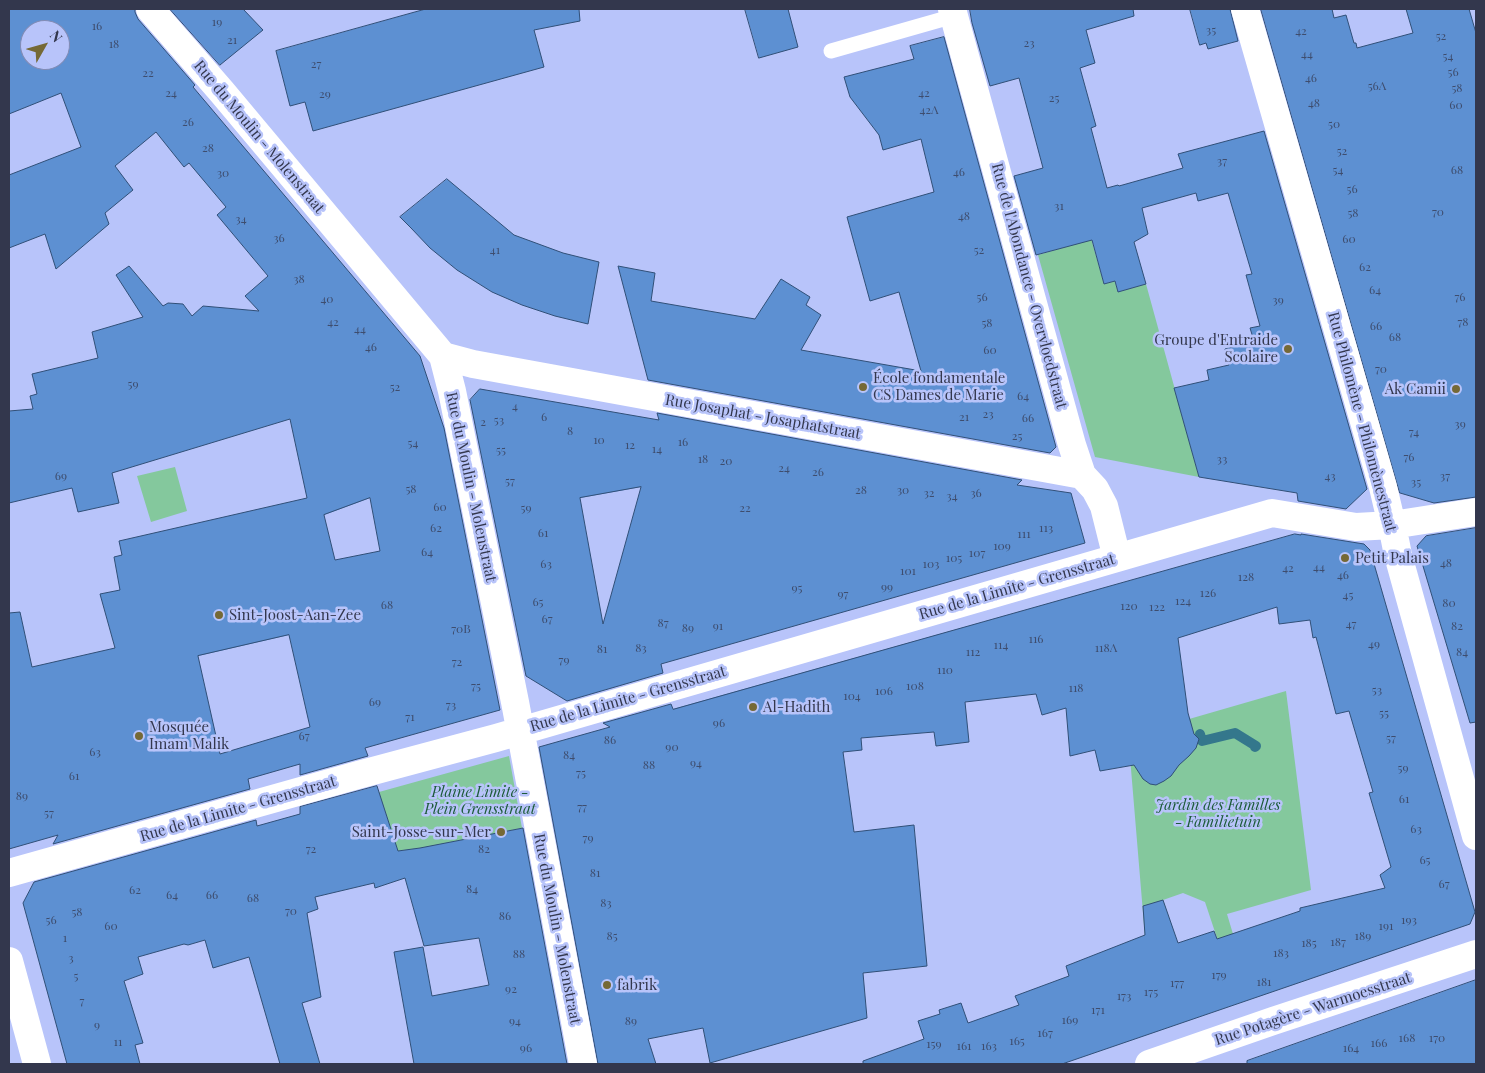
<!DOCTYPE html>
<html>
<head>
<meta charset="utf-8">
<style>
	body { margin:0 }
	#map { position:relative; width:1485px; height:1073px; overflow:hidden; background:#b8c4fa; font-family:"Playfair Display",serif }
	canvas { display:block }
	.frame { position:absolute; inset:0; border:10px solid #33374d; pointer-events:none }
	.north { position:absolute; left:20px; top:20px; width:50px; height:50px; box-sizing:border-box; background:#b8c4fa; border:1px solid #838cb5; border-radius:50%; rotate:52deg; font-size:14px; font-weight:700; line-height:20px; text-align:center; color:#33374d }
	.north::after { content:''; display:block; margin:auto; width:18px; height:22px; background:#756936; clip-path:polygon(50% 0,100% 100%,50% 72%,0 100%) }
</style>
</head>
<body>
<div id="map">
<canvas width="1485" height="1073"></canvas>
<div class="frame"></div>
<div class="north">N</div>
</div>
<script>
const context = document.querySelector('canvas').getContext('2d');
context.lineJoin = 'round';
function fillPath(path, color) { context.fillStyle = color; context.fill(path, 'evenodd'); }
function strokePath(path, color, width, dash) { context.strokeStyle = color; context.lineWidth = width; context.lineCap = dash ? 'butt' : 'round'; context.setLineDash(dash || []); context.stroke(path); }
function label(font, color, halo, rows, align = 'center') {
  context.font = font + ' "Playfair Display",serif'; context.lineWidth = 5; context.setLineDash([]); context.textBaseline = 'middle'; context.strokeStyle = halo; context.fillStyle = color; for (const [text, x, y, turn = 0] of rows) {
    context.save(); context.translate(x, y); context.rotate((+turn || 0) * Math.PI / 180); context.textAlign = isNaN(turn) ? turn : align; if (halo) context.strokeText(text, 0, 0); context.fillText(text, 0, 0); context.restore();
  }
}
const green = new Path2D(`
	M1087,224L1104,284L1115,281L1118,292L1146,284L1199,477L1095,457L1038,255L1072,245Z
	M175,467L187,511L151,522L137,476Z
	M1286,691L1311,890L1227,914L1233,934L1220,947L1205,902L1183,893L1163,900L1173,929L1145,937L1129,745L1158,728Z
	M509,756L522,828L423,848L397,851L379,792Z`);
const stream = new Path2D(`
	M1200,734L1202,741L1235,733L1256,746L1255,747`);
const building = new Path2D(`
	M9,9H135V12L138,19L195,85L193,87L420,356L444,428L500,710L365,748L368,756L300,775V764L248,779L250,789L53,844L58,835L9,849V613L20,612L32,667L115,648L100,594L120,590L114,557L122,555L119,541L307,498L290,419L112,473L119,503L78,512L72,488L9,503V411L33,409L30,396L37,394L32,374L98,358L92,332L143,317L116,275L129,266L163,306L168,303L183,304L192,316L203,306L259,311L245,296L268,276L217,215L226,207L189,163L184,167L156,132L115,166L133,190L105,213L109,224L56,269L45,234L9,248V175L81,147L61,93L9,114ZM30,30H60V60H30ZM370,498L380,551L335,560L324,515ZM289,635L310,727L220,754L198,656Z
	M170,9H243L263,30L220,65Z
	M426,9H579L580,21L534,30L544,67L313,131L305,102L290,106L276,51Z
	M745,9H788L798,47L759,58Z
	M970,9H1133L1134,16L1086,30L1095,63L1080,68L1096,126L1091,128L1107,188L1118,185L1119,186L1183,168L1178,154L1264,131L1367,489L1346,509L1298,501L1297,493L1199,477L1174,388L1209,380L1207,370L1229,365L1225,349L1254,341L1250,328L1260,326L1246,275L1252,274L1228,193L1198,201L1196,193L1142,208L1148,234L1134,242L1146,284L1118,292L1115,281L1104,284L1092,240L1036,255L1014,176L1043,168L1019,78L990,86L972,23Z
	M1190,9H1230L1238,41L1208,49L1206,43L1200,45Z
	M1261,9H1332L1334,18L1346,15L1354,43H1356L1357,48L1413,33L1406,9H1469L1476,33V497L1434,503L1400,493Z
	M944,37L1056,447L1050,453L648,380L618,266L655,273L651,301L755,319L781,279L810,297L806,305L821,315L801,350L921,371L899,292L870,301L847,217L934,192L921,139L883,150L879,135L850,97L844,77L914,59L910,46Z
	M447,179L514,235L563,253L599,262L588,324L555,316L522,305L492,292L457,270L430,248L411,228L400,217Z
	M480,389L659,420L657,413L1022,480L1017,485L1071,493L1085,543L661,664L663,673L567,701L526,676L470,400ZM641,487L603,624L580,498Z
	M1476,528V722L1470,723L1417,546L1426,536Z
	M1295,534L1301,535V534L1364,544L1370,550L1475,912L1470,924L1062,1064H863V1061L924,1039L918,1021L940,1014L939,1010L961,1003L968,1023L1019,1005L1015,996L1069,976L1066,966L1145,935L1143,906L1163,900L1178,943L1214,931L1217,939L1300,911V908L1385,888L1380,875L1391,867L1369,793L1373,792L1349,711L1336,714L1316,637L1313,638L1310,620L1279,624L1277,607L1178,638L1188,713L1194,734L1199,739L1196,748L1189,756L1179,765L1171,776L1164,781L1156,785L1150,784L1143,779L1134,765L1100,771L1095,750L1070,756L1066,708L1042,715L1036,694L965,702L969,742L936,746L934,732L861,738L862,750L843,752L854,832L914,825L927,966L863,973L867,1018L710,1063L703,1028L648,1039L656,1064H598L539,747L610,727L603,723L671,704L673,709Z
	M377,786L398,851L420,848L523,828L567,1064H414L394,952L423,947L432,996L489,985L479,938L424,946L405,878L375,888L374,883L315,897L318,909L307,913L321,997L302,1003L320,1064H280L249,957L213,968L205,940L188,945L184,944L138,957L143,974L124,981L143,1043L135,1045L140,1064H67L23,903L34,882L256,820L257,826L300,814V807Z
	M1476,980V1064H1247V1061Z`);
const service = new Path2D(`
	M831,51L954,16`);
const minor = new Path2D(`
	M150,9L222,92L443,356L452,391L515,702L583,1064
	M952,9L1072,445L1082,475L1095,489L1104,506L1117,558
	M1245,9L1383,487L1392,525L1398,555L1476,836
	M443,356L473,364L1082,475
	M9,873L358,775L496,738L1272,513L1356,527L1392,525L1476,512
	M9,961L37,1064
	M1149,1064L1273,1021L1476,954`);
const markers = [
	[1288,349,5,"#756936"],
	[863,387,5,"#756936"],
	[1456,389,5,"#756936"],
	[1345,558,5,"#756936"],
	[219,615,5,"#756936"],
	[753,707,5,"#756936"],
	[139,736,5,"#756936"],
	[501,832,5,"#756936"],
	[607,985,5,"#756936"]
];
const numberNames = [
	["19",217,22],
	["16",97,26],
	["35",1211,30],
	["42",1301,31],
	["52",1441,36],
	["21",232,40],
	["23",1029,43],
	["18",114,44],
	["44",1307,54],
	["54",1448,56],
	["27",316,64],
	["56",1453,72],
	["22",148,73],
	["46",1311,78],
	["56A",1377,86],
	["58",1457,88],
	["24",171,93],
	["42",924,93],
	["29",325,94],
	["25",1054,98],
	["48",1314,103],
	["60",1456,105],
	["42A",929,110],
	["26",188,122],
	["50",1334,124],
	["28",208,148],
	["52",1342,151],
	["37",1222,161],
	["54",1338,170],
	["68",1457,170],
	["46",959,172],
	["30",223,173],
	["56",1352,189],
	["31",1059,206],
	["70",1438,212],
	["58",1353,213],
	["48",964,216],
	["34",241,219],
	["36",279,238],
	["60",1349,239],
	["41",495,250],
	["52",979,250],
	["62",1365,267],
	["38",299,279],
	["64",1375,290],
	["56",982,297],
	["76",1460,297],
	["40",327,299],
	["39",1278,300],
	["42",333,322],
	["78",1463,322],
	["58",987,323],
	["66",1376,326],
	["44",360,329],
	["68",1395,337],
	["46",371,347],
	["60",990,350],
	["70",1381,369],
	["59",133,384],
	["52",395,387],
	["64",1023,396],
	["4",515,406],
	["23",988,414],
	["6",544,417],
	["21",964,417],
	["66",1028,418],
	["53",499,420],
	["2",483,422],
	["39",1460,424],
	["8",570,431],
	["74",1414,432],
	["25",1017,436],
	["10",599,440],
	["16",683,442],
	["54",413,443],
	["12",630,445],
	["14",657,449],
	["55",501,450],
	["76",1409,457],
	["18",703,459],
	["33",1222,459],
	["20",726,461],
	["24",784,468],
	["26",818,472],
	["69",61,476],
	["43",1330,476],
	["37",1445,476],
	["57",510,481],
	["35",1416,482],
	["58",411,489],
	["28",861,490],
	["30",903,490],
	["32",929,493],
	["36",976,493],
	["34",952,496],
	["60",440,507],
	["59",526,508],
	["22",745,508],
	["62",436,528],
	["113",1046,528],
	["61",543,533],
	["111",1024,534],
	["109",1002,546],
	["64",427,552],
	["107",977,553],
	["105",954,558],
	["48",1446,563],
	["63",546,564],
	["103",931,564],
	["44",1319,567],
	["42",1288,568],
	["101",908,571],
	["46",1343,575],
	["128",1246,577],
	["99",887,587],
	["95",797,588],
	["126",1208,593],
	["97",843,594],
	["45",1348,595],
	["124",1183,601],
	["65",538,602],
	["80",1449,603],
	["68",387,605],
	["120",1129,606],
	["122",1157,607],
	["67",547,619],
	["87",663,623],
	["47",1351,624],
	["91",718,626],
	["82",1457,626],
	["89",688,628],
	["70B",461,629],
	["116",1036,639],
	["49",1374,644],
	["114",1001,645],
	["83",641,648],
	["118A",1106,648],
	["81",602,649],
	["112",973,652],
	["84",1462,652],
	["79",564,660],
	["72",457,662],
	["110",945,670],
	["75",476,686],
	["108",915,686],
	["118",1076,688],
	["53",1377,690],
	["106",884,691],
	["104",852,696],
	["69",375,702],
	["73",451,705],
	["55",1384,713],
	["71",410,717],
	["96",719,723],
	["67",304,736],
	["57",1391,738],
	["86",610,740],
	["90",672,747],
	["63",95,752],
	["84",569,755],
	["94",696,763],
	["88",649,765],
	["59",1403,768],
	["75",581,773],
	["61",74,776],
	["89",22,796],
	["61",1404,799],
	["77",582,807],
	["57",49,813],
	["63",1416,829],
	["79",588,838],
	["72",311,849],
	["82",484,849],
	["65",1425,860],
	["81",595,873],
	["67",1444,884],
	["84",472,889],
	["62",135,890],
	["64",172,895],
	["66",212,895],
	["68",253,898],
	["83",606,903],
	["70",291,911],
	["58",77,912],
	["86",505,916],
	["56",51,920],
	["193",1409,920],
	["60",111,926],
	["191",1386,926],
	["85",612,936],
	["189",1363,936],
	["1",65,938],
	["187",1338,942],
	["185",1309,943],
	["183",1281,953],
	["88",519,954],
	["3",71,958],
	["179",1219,975],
	["5",76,976],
	["181",1264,982],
	["177",1177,983],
	["92",511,989],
	["175",1151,992],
	["173",1124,996],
	["7",82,1001],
	["171",1098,1010],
	["169",1070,1020],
	["94",515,1021],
	["89",631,1021],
	["9",97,1025],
	["167",1045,1033],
	["168",1407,1038],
	["170",1437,1038],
	["165",1017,1041],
	["11",118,1042],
	["166",1379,1043],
	["159",934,1044],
	["161",964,1046],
	["163",989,1046],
	["96",526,1048],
	["164",1351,1048]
];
const streetNames = [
	["Rue du Moulin - Molenstraat",259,137,50],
	["Rue de l'Abondance - Overvloedstraat",1029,286,75],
	["Rue Josaphat - Josaphatstraat",763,417,10],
	["Rue Philomène - Philomènestraat",1362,422,75],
	["Rue du Moulin - Molenstraat",471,487,78],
	["Rue de la Limite - Grensstraat",1017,587,-16],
	["Rue de la Limite - Grensstraat",628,699,-16],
	["Rue de la Limite - Grensstraat",238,809,-16],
	["Rue du Moulin - Molenstraat",557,929,79],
	["Rue Potagère - Warmoesstraat",1313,1009,-18]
];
const poiNames = [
	["Groupe d'Entraide",1278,340,"right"],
	["Scolaire",1278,357,"right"],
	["École fondamentale",873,378],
	["CS Dames de Marie",873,395],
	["Ak Camii",1446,389,"right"],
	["Petit Palais",1355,558],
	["Sint-Joost-Aan-Zee",229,615],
	["Al-Hadith",763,707],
	["Mosquée",149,727],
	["Imam Malik",149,744],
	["Saint-Josse-sur-Mer",491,832,"right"],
	["fabrik",617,985]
];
const parkNames = [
	["Plaine Limite -",480,792],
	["Plein Grensstraat",480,809],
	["Jardin des Familles",1218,805],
	["- Familietuin",1218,822]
];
fillPath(green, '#84c89d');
strokePath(stream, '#34778c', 10);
fillPath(building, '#5d90d2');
strokePath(building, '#304f77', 1);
strokePath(service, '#fff', 15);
strokePath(minor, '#fff', 28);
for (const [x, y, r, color] of markers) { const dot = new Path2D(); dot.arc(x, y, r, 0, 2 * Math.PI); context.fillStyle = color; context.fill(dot); strokePath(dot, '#b8c4fa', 2); }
label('12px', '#3e4d6e', null, numberNames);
label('15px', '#33374d', '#b8c4fa', streetNames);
label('15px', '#33374d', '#b8c4fa', poiNames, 'left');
label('italic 15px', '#1c5b39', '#b8c4fa', parkNames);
</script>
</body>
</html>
